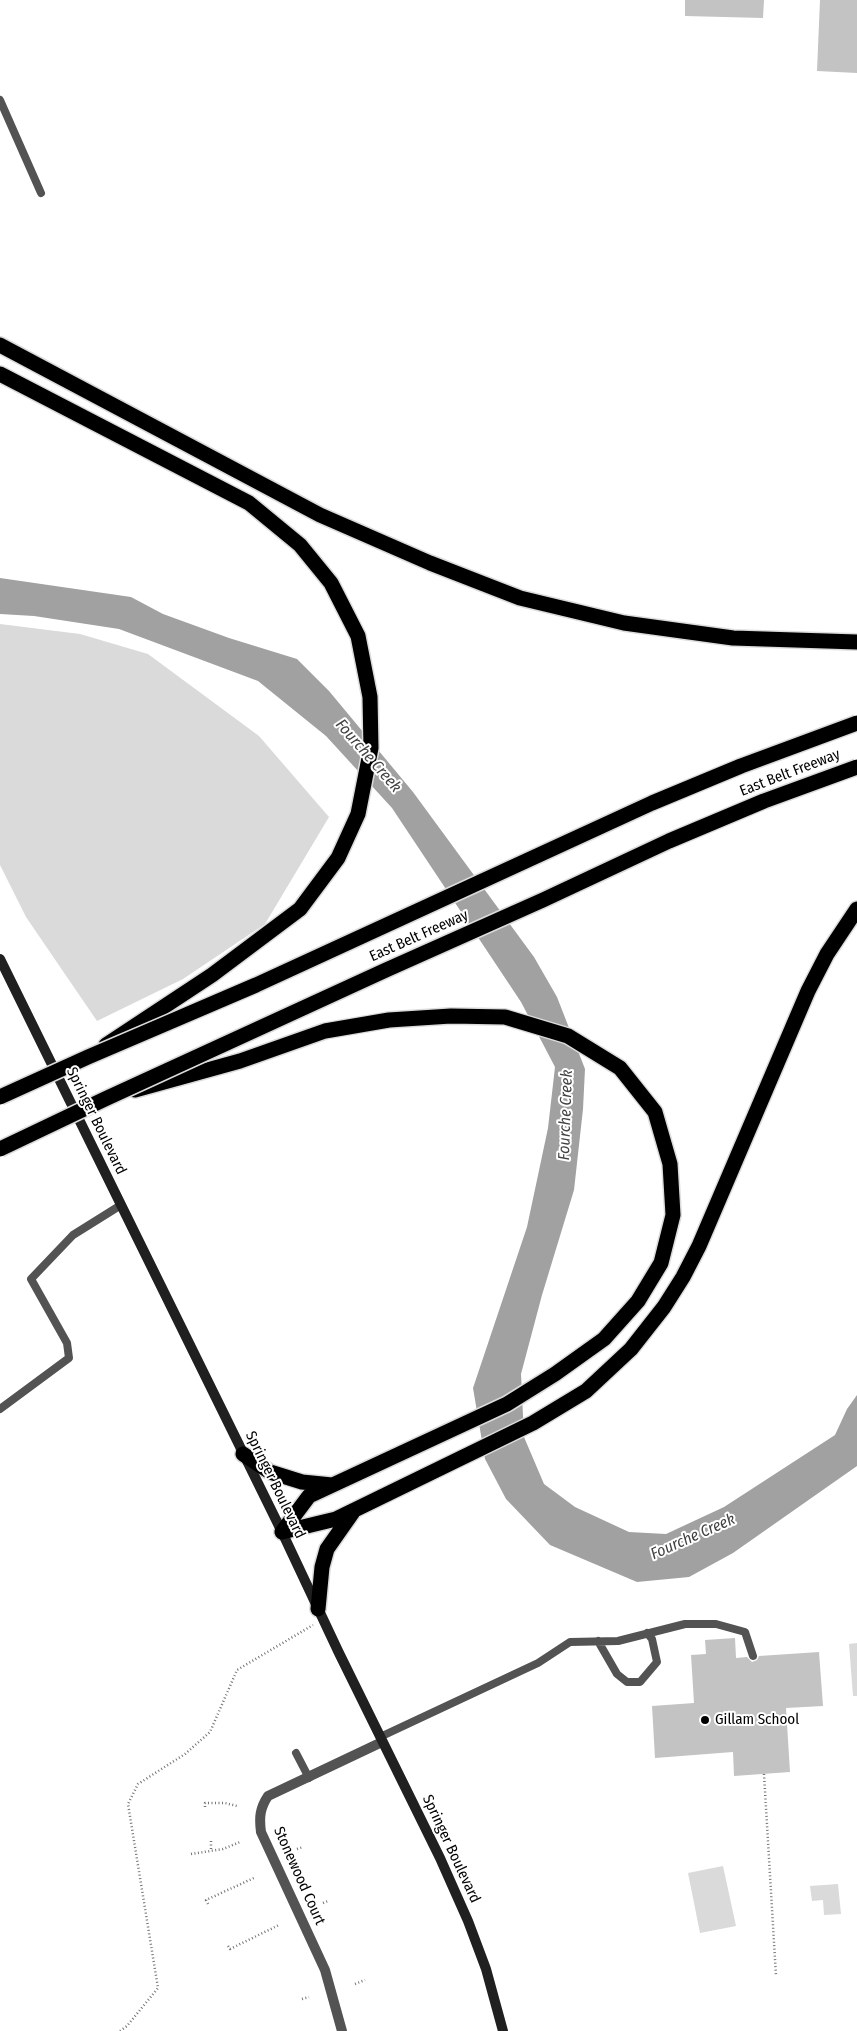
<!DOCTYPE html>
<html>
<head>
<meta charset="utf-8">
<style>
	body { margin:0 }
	canvas { display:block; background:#fff }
</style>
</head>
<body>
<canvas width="857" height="2031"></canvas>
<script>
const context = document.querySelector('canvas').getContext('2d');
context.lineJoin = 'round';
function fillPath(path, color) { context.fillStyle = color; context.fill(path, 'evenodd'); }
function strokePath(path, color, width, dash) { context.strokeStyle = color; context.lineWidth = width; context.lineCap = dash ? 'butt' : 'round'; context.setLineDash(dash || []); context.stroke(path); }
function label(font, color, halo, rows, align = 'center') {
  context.font = font + ' "Fira Sans Condensed",sans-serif'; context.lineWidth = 4; context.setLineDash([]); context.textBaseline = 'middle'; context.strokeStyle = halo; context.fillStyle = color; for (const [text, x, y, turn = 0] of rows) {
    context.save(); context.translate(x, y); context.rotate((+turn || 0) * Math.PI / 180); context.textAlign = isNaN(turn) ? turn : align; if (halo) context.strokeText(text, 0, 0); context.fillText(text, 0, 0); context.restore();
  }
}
const green = new Path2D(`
	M0,624L80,634L148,654L259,736L329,817L265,924L183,979L97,1021L26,917L0,865Z
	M857,1643V1696H853L849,1644Z
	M723,1866L736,1926L700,1933L688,1873Z
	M838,1884L841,1914L824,1915L823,1900L812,1901L810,1886Z`);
const water = new Path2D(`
	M0,578L131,597L163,614L229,638L297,659L329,691L413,792L534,957L557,997L585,1069L583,1109L574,1190L542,1295L521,1374L524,1437L544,1484L575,1507L629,1532L666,1534L724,1507L835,1435L847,1409L857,1395V1466L733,1553L689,1577L637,1582L550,1545L506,1499L485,1459L473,1388L527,1227L548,1128L555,1067L521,1002L392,808L326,736L258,681L119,629L34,616L0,614Z`);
const building = new Path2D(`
	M685,0H764L763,18L685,16Z
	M820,0H857V73L817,71Z
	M735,1638L736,1658L747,1657L752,1662L757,1660L759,1656L819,1652L823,1706L786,1708L790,1772L734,1776L733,1752L655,1758L652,1706L694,1703L691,1655L706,1654L705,1640Z`);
const path = new Path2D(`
	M764,1774L776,1976
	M205,1807V1803H225L237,1806
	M211,1841V1850
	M297,1849L303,1847
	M191,1854L223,1849L240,1842
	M323,1903L328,1901
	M208,1904L206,1900L256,1877
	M228,1946L230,1949L279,1925
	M355,1984L365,1980
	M302,1999L309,1997
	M120,2031L127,2026L158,1988L128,1804L138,1784L185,1754L210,1732L237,1670L313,1625`);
const lane = new Path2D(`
	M0,100L41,193
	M0,1409L69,1358L67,1343L31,1279L73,1235L121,1205
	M598,1641L617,1674L627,1682H640L657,1662L652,1639L647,1633
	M380,1737L538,1663L570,1642L618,1641L685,1624H716L745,1632L753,1656
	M296,1753L309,1778`);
const street = new Path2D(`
	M342,2031L325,1970L261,1832C259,1817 260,1808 268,1796L382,1742`);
const secondary = new Path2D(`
	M0,959L282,1532L339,1653L440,1858L468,1921L486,1969L503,2031`);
const highway = new Path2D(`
	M0,345L320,515L430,563L520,598L624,623L733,638L857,642
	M0,374L249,503L300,545L331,583L358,636L370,697L371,748L358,814L338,858L300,909L212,975L106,1045
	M135,1090L240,1061L325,1031L389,1020L451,1016L505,1017L568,1036L620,1068L655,1112L670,1164L673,1215L661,1263L638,1301L604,1339L555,1374L507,1404L309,1496L282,1532
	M243,1454L270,1472L302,1482L332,1485
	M282,1532L336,1519L533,1423L586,1391L631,1349L664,1307L683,1277L699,1246L808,991L827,954L857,909
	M318,1609L322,1567L327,1549L353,1512`);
const highwayBridge = new Path2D(`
	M0,1097L88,1057L256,985L652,803L741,766L857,723
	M0,1149L105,1099L386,970L543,900L669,841L764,801L857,767`);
const markers = [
	[705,1720,5,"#000"]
];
const streetNames = [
	["East Belt Freeway",790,773,-21],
	["East Belt Freeway",419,936,-24],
	["Springer Boulevard",96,1121,64],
	["Springer Boulevard",275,1485,64],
	["Springer Boulevard",451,1849,65],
	["Stonewood Court",299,1876,66]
];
const poiNames = [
	["Gillam School",715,1720]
];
const waterNames = [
	["Fourche Creek",368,756,49],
	["Fourche Creek",566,1115,-88],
	["Fourche Creek",693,1537,-24]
];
fillPath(green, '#dadada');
fillPath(water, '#a1a1a1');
fillPath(building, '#c3c3c3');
strokePath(highway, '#dbdbdb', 18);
strokePath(path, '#757575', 2.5, [1, 2.5]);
strokePath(lane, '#535353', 8);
strokePath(street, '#535353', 10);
strokePath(secondary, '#202020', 10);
strokePath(highway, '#000', 15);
strokePath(highwayBridge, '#dbdbdb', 18, []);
strokePath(highwayBridge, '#000', 15);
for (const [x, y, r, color] of markers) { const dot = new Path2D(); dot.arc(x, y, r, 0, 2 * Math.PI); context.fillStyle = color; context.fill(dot); strokePath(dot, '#fff', 2); }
label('15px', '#000', '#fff', streetNames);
label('15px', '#000', '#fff', poiNames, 'left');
label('italic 16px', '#424242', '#fff', waterNames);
</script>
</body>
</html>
